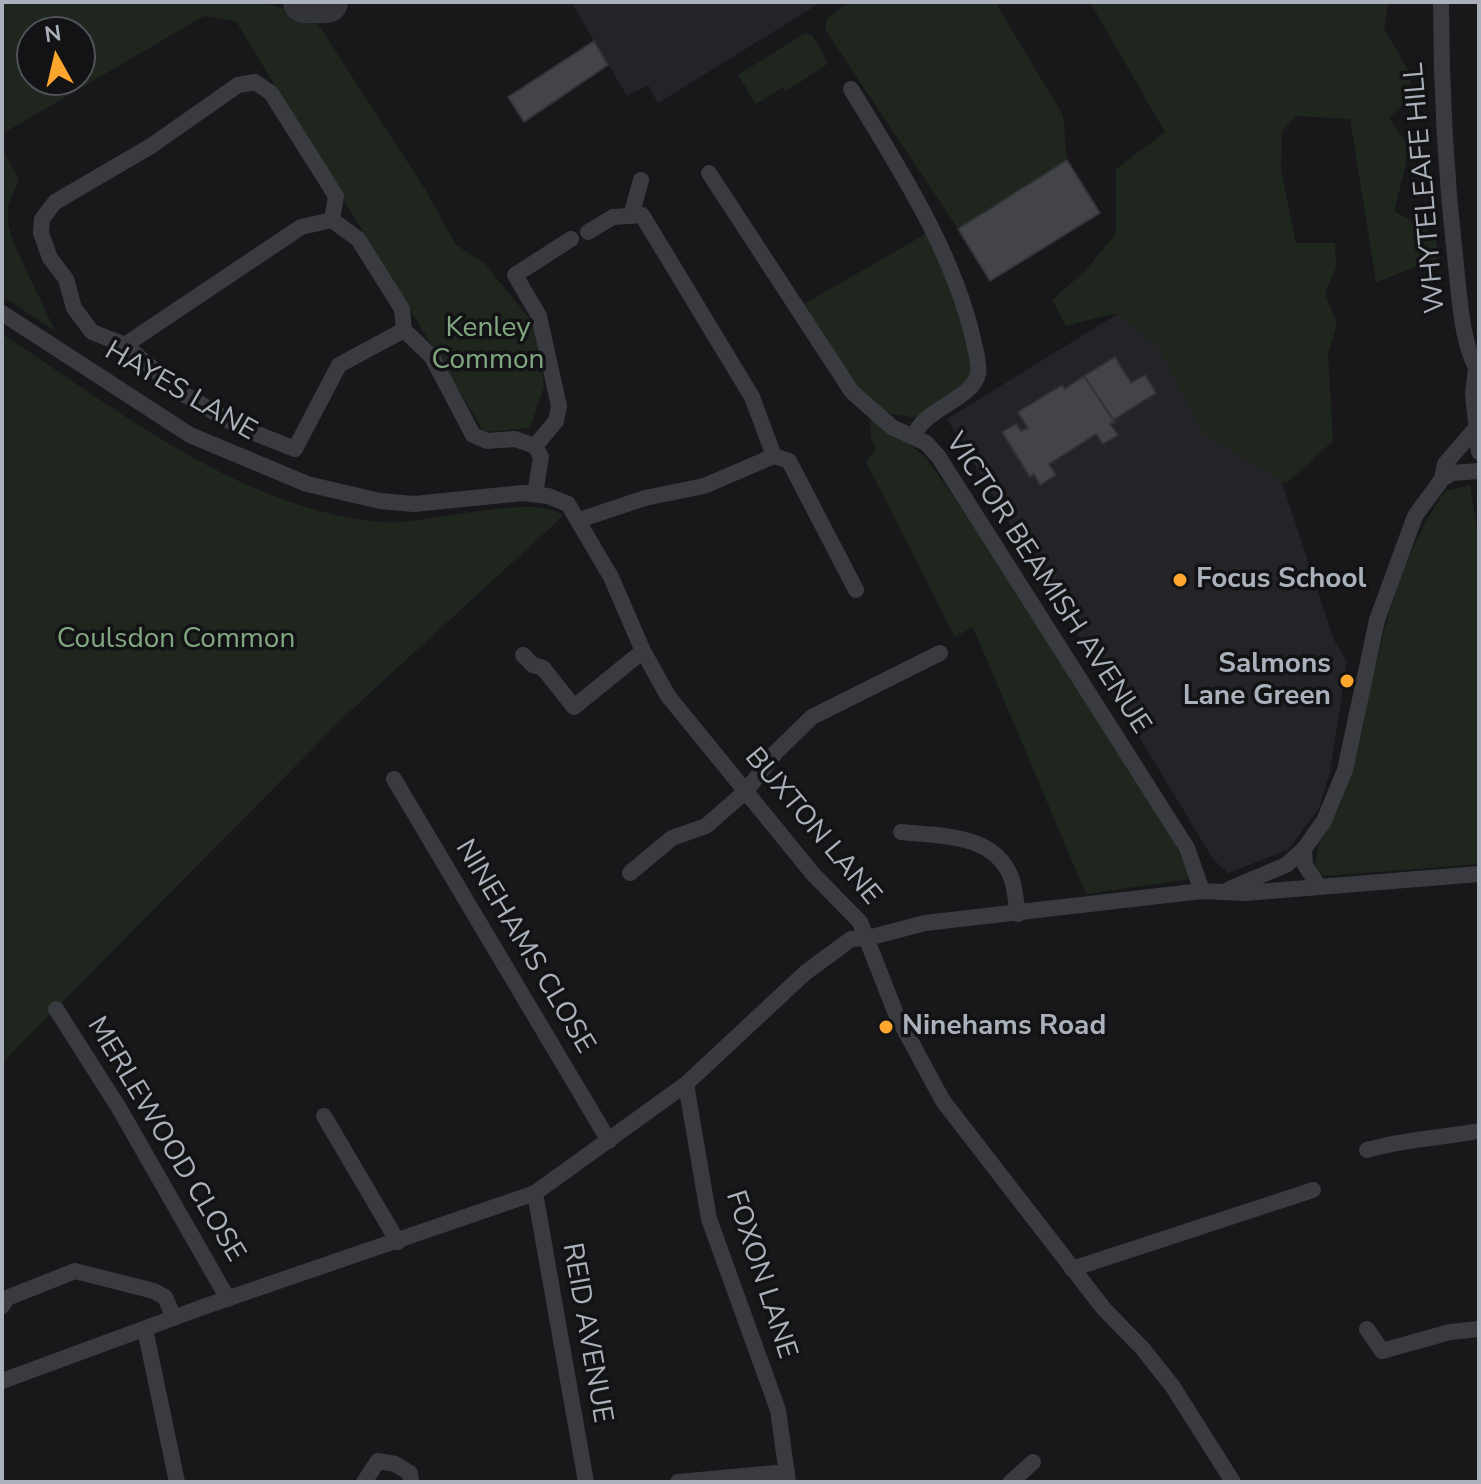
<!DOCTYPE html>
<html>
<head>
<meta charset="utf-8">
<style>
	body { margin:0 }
	#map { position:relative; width:1481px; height:1484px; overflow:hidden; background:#18181b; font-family:"Nunito Sans",sans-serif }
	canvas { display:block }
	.frame { position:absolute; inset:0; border:4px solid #aab1bb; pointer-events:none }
	.north { position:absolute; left:16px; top:16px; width:80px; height:80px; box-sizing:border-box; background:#131316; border:2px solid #4f5258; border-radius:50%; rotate:352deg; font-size:22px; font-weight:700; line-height:32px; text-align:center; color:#aab1bb }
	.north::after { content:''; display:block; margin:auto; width:28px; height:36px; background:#fda62e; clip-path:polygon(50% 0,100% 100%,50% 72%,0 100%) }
</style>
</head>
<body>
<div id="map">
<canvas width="1481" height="1484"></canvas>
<div class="frame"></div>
<div class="north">N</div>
</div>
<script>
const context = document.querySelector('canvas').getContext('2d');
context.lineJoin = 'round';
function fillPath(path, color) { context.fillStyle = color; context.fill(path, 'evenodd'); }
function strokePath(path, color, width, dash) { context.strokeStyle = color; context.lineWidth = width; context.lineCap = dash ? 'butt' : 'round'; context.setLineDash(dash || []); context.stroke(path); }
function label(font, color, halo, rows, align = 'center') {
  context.font = font + ' "Nunito Sans",sans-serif'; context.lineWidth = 7; context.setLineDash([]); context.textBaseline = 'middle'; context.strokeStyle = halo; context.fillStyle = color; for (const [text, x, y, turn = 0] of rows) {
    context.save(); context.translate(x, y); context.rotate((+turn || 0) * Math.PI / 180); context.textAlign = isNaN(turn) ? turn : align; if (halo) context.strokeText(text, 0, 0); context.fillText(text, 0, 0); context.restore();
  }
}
const built = new Path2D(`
	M571,2H820V3L658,103L648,85L627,96Z
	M1208,258L1334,640L1347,661L1330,772L1319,808L1288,850L1228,873L1213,859L947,419Z`);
const green = new Path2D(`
	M2,2H258L312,15L425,189L456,245L484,263L535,325L544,386L530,428L484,432L236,21L204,16L2,134ZM32,32H80V80H32Z
	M849,2H995L1063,115L1067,160L958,229L826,31V19Z
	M1090,2H1388L1384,29L1410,73V97L1389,118L1410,148L1394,211L1434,234L1440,258L1376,282L1350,119L1296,116L1282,131L1281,171L1296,243H1335L1336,268L1325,293L1337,324L1328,355L1333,441L1286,484L1202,433L1158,347L1116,313L1066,326L1052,300L1086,270L1116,233V169L1165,132Z
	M805,33L813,36L827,61L825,66L786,91L783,87L756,104L738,75Z
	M2,149L19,179L8,205V224L14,244L55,331L2,296Z
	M931,231L978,374L923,419L871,411L926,458L971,521L1175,844L1191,879L1086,894L973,627L955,637L866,462L876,450L871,437L870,410L797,308Z
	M2,334C117,409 238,507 378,522C421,527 534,491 563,516L347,714L2,1063Z
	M1470,485L1479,542V864L1326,876L1317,872C1311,842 1334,825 1342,799C1373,697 1383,580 1445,491Z`);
const taxiway = new Path2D(`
	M304,2H327`);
const building = new Path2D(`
	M594,41L608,65L524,122L508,97Z
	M1067,160L1100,213L990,281L958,229Z
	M1115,357L1131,383L1145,375L1156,393L1113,420L1084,376Z
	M1084,376L1115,422L1110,424L1118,435L1103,444L1096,434L1049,464L1056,475L1040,485L1034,474L1030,477L1002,432L1016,424L1021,431L1028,428L1018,412L1062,385L1065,389Z`);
const minor = new Path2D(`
	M1441,2C1441,91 1446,178 1456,266C1460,300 1461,337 1476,368
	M851,89C899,168 954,252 974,343C976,352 980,366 978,374C972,400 925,407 913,437
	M709,173L852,392L892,427L926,443L938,456L1187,848L1202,891
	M631,216L641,180
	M588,232L613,217L642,215L752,397L774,456
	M2,313L190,435L307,484L380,501L414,504L523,493L548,496L568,504L611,577L643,651L668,696L813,874L860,922L896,1014L943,1101L1104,1309L1143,1349L1173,1387L1233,1482
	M404,330L339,365L295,449L242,428L183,394L125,345L92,332L74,308L66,279L50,258L41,233L42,219L55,202L151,146L238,85L255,82L271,93L336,196L332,220L358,239L402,309L404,330L432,357L473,435L487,441L515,439L535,446L541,457L535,494
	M125,345L301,227L332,220
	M1476,368L1473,394L1479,452
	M535,446L556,421L559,406L539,316L515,275L571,239
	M1442,479L1445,464L1476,428
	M579,520L645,498L704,486L774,456L789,461L856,590
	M523,655L533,665L543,668L574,707L643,651
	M394,779L609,1141
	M901,832C939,836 994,833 1011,877C1015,888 1016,902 1018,914
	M1304,849L1305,865L1318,885
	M630,873L672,838L706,826L746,791L776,752L812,717L940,653
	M1229,889L1286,865L1304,849L1324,821L1345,770L1377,620L1415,516L1442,479L1452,473L1479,471
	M56,1009L119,1108L228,1299
	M686,1084L709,1219L778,1410L788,1482
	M324,1116L398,1242
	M1367,1150C1404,1139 1441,1138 1479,1131
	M535,1193L586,1482
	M1072,1269L1313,1190
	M2,1306L7,1298L75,1271L154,1291L165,1297L174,1318
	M145,1329L177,1482
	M1367,1329L1382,1351L1450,1332L1479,1329
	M2,1381L203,1307L535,1193L686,1084L805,973L851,939L868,938L925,923L1202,891L1245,893L1479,874
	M364,1482L378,1461L395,1464L410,1473L411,1482
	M678,1482L787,1472
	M1011,1482L1033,1462`);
const markers = [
	[1180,580,8,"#fda62e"],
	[1347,681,8,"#fda62e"],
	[886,1027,8,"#fda62e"]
];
const streetNames = [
	["WHYTELEAFE HILL",1426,188,-95],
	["HAYES LANE",180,392,30],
	["VICTOR BEAMISH AVENUE",1047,584,57],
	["BUXTON LANE",812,827,50],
	["NINEHAMS CLOSE",524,947,59],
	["MERLEWOOD CLOSE",165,1140,59],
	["FOXON LANE",760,1275,72],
	["REID AVENUE",586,1333,80]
];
const parkNames = [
	["Kenley",488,329],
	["Common",488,361],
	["Coulsdon Common",176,640]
];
const poiNames = [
	["Focus School",1196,580],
	["Salmons",1331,665,"right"],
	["Lane Green",1331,697,"right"],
	["Ninehams Road",902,1027]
];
fillPath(built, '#242428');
fillPath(green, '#1e261e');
strokePath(taxiway, '#323438', 42);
fillPath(building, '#424448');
strokePath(building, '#323337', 2);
strokePath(minor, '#393b40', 16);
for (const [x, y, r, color] of markers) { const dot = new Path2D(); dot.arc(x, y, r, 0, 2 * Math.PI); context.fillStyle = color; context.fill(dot); strokePath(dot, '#131316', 3); }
label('28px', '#aab1bb', '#131316', streetNames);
label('28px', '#81a780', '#131316', parkNames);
label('bold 28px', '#aab1bb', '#131316', poiNames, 'left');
</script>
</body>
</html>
